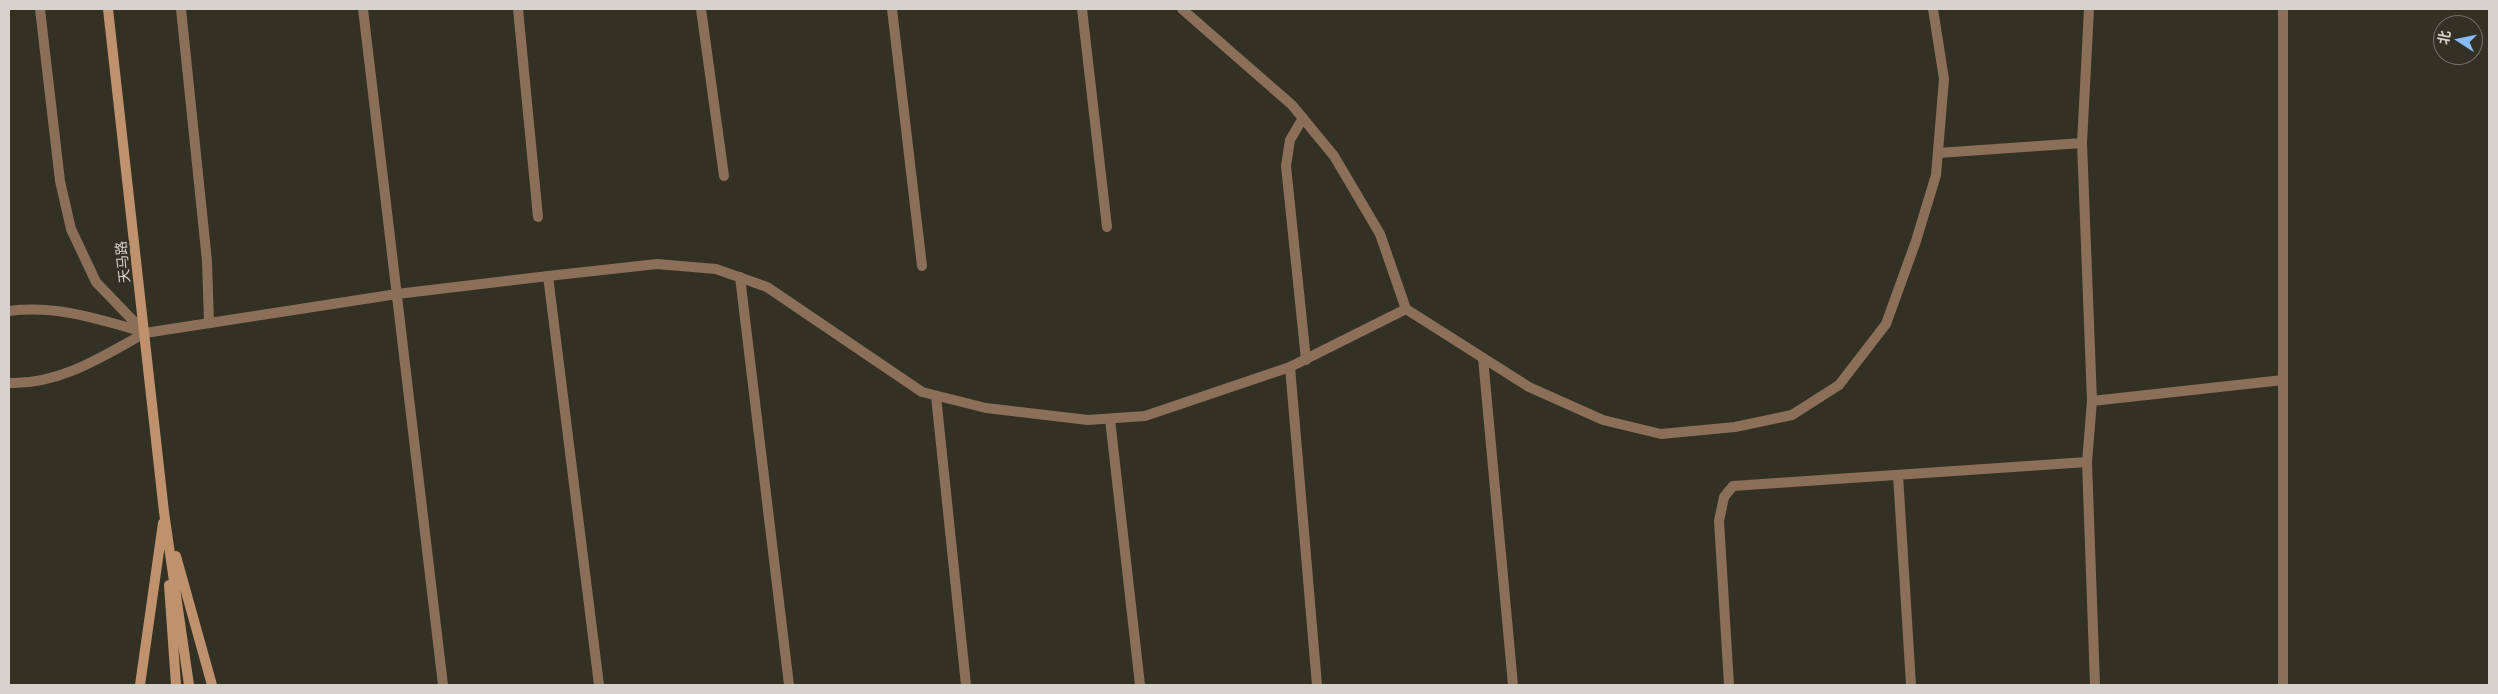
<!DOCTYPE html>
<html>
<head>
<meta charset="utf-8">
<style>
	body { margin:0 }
	#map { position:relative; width:2498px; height:694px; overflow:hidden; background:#333024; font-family:Ubuntu,"Noto Sans SC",sans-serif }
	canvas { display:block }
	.frame { position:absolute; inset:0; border:10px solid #d5d3cc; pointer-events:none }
	.north { position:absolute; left:2433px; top:15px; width:50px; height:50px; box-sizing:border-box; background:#333024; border:1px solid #747167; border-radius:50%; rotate:281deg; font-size:14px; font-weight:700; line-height:20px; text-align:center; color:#d5d3cc }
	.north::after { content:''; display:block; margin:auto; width:18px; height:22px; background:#89bafc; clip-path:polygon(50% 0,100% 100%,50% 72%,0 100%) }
</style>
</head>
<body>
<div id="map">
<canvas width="2498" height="694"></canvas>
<div class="frame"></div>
<div class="north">北</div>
</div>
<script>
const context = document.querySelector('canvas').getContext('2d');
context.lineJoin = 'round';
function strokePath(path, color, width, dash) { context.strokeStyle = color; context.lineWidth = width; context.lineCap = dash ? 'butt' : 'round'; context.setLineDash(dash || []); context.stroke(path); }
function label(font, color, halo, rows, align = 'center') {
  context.font = font + ' Ubuntu,"Noto Sans SC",sans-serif'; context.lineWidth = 5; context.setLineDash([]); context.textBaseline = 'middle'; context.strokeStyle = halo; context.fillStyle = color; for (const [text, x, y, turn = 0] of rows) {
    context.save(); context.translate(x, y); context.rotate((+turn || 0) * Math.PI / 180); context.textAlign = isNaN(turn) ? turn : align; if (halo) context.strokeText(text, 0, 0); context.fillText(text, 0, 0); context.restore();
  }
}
const service = new Path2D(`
	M40,9L60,181L71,229L96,282L145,333
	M181,9L207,261L209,323
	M518,9L538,217
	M701,9L724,176
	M892,9L922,266
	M1082,9L1107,227
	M2089,9L2082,143L2092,401L2087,462L2095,685
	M2283,9V685
	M1303,118L1290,140L1286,166L1306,360
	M1938,153L2082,143
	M548,276L599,685
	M740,277L789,685
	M9,311C57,305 98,319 144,332
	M1483,358L1513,685
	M1290,367L1317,685
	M9,383C59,385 102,357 145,333
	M936,396L966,685
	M2092,401L2283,380
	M1110,419L1140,685
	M1898,475L1911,685
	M1729,685L1719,521L1724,497L1733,486L2087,462`);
const minor = new Path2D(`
	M363,9L443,685
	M1182,9L1292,105L1334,156L1380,234L1406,309L1529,387L1603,420L1661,434L1735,427L1792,415L1839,385L1886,324L1916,241L1936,175L1944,79L1933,9
	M145,333L397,294L548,276L657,264L716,269L767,287L922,392L986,408L1088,420L1145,416L1290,367L1406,309`);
const secondary = new Path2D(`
	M108,9L164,512L189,685
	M176,556L212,685
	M169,585L176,685
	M140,685L163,523`);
const streetNames = [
	["天马路",123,262,-96]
];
strokePath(service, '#8b6f58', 10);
strokePath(minor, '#8b6f58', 10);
strokePath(secondary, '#bf926d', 10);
label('14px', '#d5d3cc', '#333024', streetNames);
</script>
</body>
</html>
